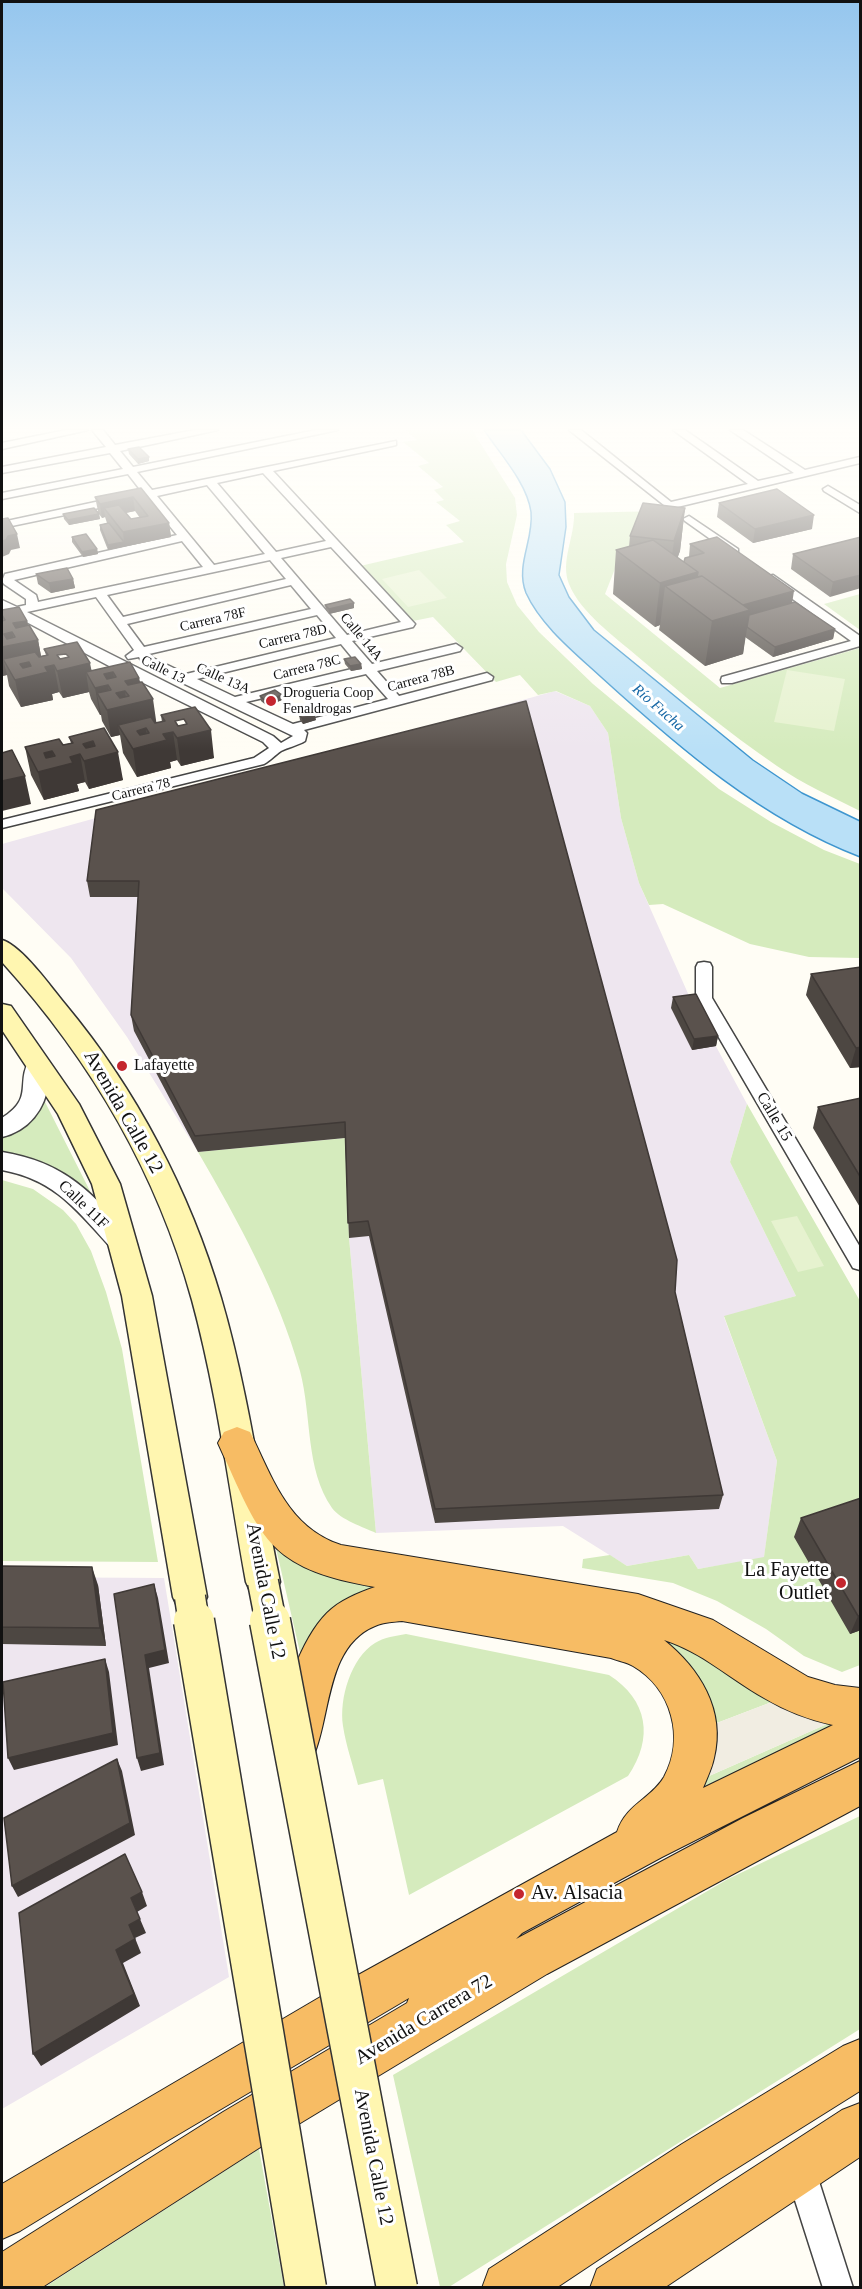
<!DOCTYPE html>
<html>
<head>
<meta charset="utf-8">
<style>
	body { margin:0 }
	#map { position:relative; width:862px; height:2289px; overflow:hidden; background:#fffdf5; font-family:Georgia,serif }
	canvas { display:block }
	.frame { position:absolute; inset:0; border:3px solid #111; pointer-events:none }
</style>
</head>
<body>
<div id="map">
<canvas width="862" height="2289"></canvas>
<div class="frame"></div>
</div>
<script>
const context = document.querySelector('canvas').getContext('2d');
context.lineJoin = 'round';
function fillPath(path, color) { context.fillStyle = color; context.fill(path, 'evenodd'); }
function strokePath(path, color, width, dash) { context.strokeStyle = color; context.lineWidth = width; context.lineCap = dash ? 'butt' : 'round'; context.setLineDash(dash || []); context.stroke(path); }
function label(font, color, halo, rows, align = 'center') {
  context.font = font + ' Georgia,serif'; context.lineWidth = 6; context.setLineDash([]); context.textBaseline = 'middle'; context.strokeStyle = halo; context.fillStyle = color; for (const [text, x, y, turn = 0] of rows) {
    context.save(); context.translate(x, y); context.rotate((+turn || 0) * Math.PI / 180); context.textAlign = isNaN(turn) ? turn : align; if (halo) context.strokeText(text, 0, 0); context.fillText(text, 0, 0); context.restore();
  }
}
const industrial = new Path2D(`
	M555,691L590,706L608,733L621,818L639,883L690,998L747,1104L730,1162L796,1296L724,1317L777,1461L764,1558L698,1569L689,1555L627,1566L563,1526L376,1533L349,1238L346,1138L198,1152L127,1037L71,958L2,888V844Z
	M2,1577L164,1578L229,1977L2,2109Z`);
const green = new Path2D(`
	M406,430H472L515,498L517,515L506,564L507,582L517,605L539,632L593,684L719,789L771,822L824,850L860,864V958L809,957L750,944L663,904L649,905L639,883L621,818L608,733L590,706L556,691L538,695L520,675L496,682L433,617L413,621L360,566L464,542L446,525L460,521L436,502L444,500L434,490L443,487L418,466L429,463L403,442L417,440Z
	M661,511L673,519L620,556L605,594L720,688L860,648V811C832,797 803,784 777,766C727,732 683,695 637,656C615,637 580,612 569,584C560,561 575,537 574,513Z
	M860,594V630L824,604Z
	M45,1102L92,1195C66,1176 33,1159 2,1156V1138L17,1131Z
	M747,1104L860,1301V1665L842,1672L804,1656L766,1629L717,1601L673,1583L582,1568L583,1559L610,1555L627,1566L689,1555L698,1569L764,1557L777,1461L724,1316L796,1296L730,1162Z
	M346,1138L349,1238L376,1533C363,1527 341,1520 332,1508C305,1469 312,1416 300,1371C278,1293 238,1221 198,1152Z
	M2,1180L33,1189L63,1210L76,1224L91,1251L106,1292L122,1349L158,1562L2,1561Z
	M275,1544L676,1638L777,1700L709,1726L690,1681L402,1593L302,1661Z
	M406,1634L609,1675C648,1700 654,1738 628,1776L409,1895L383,1779L358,1785C353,1765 346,1746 343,1726C339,1698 351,1658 375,1643C385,1637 395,1636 406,1634Z
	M827,1724L846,1726L693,1791L700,1780Z
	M860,1816V2029L449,2287H440L393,2075L728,1879Z
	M259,2149L284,2287H45Z`);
const pitch = new Path2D(`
	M419,570L447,598L408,607L382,579Z
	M787,670L845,679L834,731L774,722Z
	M797,1216L824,1266L798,1272L771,1221Z`);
const plaza = new Path2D(`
	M777,1700L827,1724L700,1780L709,1726Z`);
const water = new Path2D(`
	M484,430H521L550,469L565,502L566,527L559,575L569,597L594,630L753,760L802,793L860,821V857C761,819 679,748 601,677C575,653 541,626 526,593C515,565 534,540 531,512C527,483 500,454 484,430Z`);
const minor = new Path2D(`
	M66,430H88L2,449V443Z
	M92,430H103L115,445L195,430H218L120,451L133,467L316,430H338L137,472L152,490L396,441V445L392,446L273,471L415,624L413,627L352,641L372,664L456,644L462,648L460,651L377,671L399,696L487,673L493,677L492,680L304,730L307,733L305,741C297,746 288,747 281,751C275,755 271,760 264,764L2,828V820L254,758L269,748L263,742L111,667L2,609V600L17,607L26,605V599L4,584L2,581L5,574L177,535L147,498L2,528V522L142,492L128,474L2,499V493L123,469L110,453L2,473V467L106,447ZM263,473L326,541L276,552L217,483ZM207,485L265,554L214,565L157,496ZM182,541L203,567L38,602L36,595L14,580ZM331,547L401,622L347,635L281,558ZM270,560L286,579L123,617L107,595ZM291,585L311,609L144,647L127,624ZM96,597L134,650L126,656L128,659L139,657L143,664L293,736L281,743L273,736L27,612ZM317,615L336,638L186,674L153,658L149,654ZM341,644L360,667L235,697L197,679ZM366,674L388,699L293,724L246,702Z
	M569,430H581L671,502L748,484L673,430H685L758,481L794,473L730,430H743L805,470L860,457V463L669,509Z
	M828,486L860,505V513L824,491L823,489Z
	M689,516L738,549V553H730L685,521L683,519Z
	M773,575L860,636V646L732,683H722L721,680L722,677L851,641L769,582V576Z
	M704,962L710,963L712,967V998L860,1247V1270L853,1268L696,998V967L698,963Z
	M800,2154L810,2159L815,2169L853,2288H823L785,2169L790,2159Z`);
const tertiary = new Path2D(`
	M38,1057L46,1059C50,1067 49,1074 48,1083C46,1109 28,1131 2,1137V1118C35,1097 15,1084 30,1059Z
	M2,1152C67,1163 90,1192 133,1238L137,1245L133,1252L124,1255L115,1252C79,1213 57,1180 2,1170Z`);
const secondary = new Path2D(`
	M2,940C22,946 51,987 65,1004C136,1089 190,1192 221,1298C248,1390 261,1488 280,1582L275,1593L263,1598L251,1593L246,1582C229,1488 217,1392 192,1300C157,1173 90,1059 2,962Z
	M2,1004L11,1006L79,1104L120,1184L152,1296L207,1597L202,1608L190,1613L178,1608L173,1597L122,1296L92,1184L58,1114L2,1030Z`);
const trunk = new Path2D(`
	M237,1427L250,1432C272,1477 288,1528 341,1545L638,1594L713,1620L808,1677L835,1685L860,1688V1757L662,1857L522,1933L516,1939L743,1818L860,1761V1806L547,1974L259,2148L41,2288H2V2252L223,2112L407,2003L409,1998L167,2141L20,2231L2,2239V2184L351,1979L617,1832C626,1804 651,1799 664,1777C685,1738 672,1689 633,1666C627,1662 618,1661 611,1658L402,1621C393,1622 383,1622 375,1626C326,1646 331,1715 314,1755L299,1761L284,1755C282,1750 278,1743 278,1738C279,1701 301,1639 327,1613C340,1600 358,1593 375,1587C265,1568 261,1537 218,1443L224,1432ZM664,1640C702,1652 730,1679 764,1698C786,1711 809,1720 833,1725L703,1788C707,1778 712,1768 714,1758C726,1710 699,1668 664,1640Z
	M860,2039V2091L718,2180L556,2288H482L489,2269L682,2144L843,2046Z
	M860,2103V2157L664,2288H590L597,2269L842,2110Z`);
const secondaryBridgeFar1 = new Path2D(`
	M263,1582L271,1623
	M190,1597L194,1623`);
const secondaryBridge = new Path2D(`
	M194,1621L306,2288
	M270,1621L397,2288`);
const wall = new Path2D(`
	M128,449L149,461L138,464L129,454Z
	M141,488L169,523L171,537L108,550L100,530V525L107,523L105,517L102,518L99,514L100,519L69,525L64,519L63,514L98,511L95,497ZM135,511L140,518L131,519L126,513Z
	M719,503L812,529L753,543L717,517Z
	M685,508L680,551L677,558L684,562L689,557L690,544L792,602L835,629L833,639L773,657L745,637L743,654L705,666L659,630L660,625L655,627L613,594L616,550L629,547L630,536Z
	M72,537L97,549L98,554L83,557L72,542Z
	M861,537L830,597L791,569L793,554Z
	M36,574L73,579L75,588L51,593L38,584Z
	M354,603V608L329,614L326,610L325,605Z
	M2,610L27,621L28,625L38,640L41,656L46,655L44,649L77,642L92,671L130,662L139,678L140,683L156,723L162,722L161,715L195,707L214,758L181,766L177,760L170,762L171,768L137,777L123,753L120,735L111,737L102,721L101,715H100L91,699L89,692L63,698L59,692L52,694L53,700L21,707L9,686L7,675L2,676ZM66,654L69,657L60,659L57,655ZM184,719L187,724L178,726L175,721Z
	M344,659L361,664L362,669L351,671L345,664Z
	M260,696L282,700L267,706L261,701Z
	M299,715L316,720L303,724L300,720Z
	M104,728L123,780L89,789L85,782L77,784L79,791L44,800L31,775L25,747L63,745L71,743L69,737Z
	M96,810L675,1292L723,1495L719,1509L435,1523L369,1236L349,1238L345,1138L198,1152L134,1031L131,1015L138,897H90L87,881Z
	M861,967V1067L850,1068L806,995L811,974Z
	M673,997L718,1036L716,1046L692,1050L671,1008Z
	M861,1098V1209L813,1128L818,1107Z
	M861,1498V1630L850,1634L794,1537L801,1518Z
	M2,1566L98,1585L106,1646L2,1644Z`);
const shadedWall = new Path2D(`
	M149,457V461L138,464V459Z
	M133,497L135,511L110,516L104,508L105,517L102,518L100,504Z
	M685,508L680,551L670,580L698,572L693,607L665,586L660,625L655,627L660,583L669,580L674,541Z
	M99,514L100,519L69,525L68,520Z
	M814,515L812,529L753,543L755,529Z
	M169,523L171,537L108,550V545L124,542L123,532Z
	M17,534L20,548L11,550L9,554L2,557V541L8,536Z
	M97,549L98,554L83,557L82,552Z
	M861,575V588L830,597L833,582Z
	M73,579L75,588L51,593L49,583Z
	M794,591L791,610L748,622L743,654L705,666L712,621L719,612Z
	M354,603V608L329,614V609Z
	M2,615L6,634L12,632L15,645L18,644L13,623L27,621L31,641L38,640L43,667L11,674L3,659L7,675L2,676Z
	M835,629L833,639L773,657L775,647Z
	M90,663L95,688L86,672L89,692L63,698L57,671Z
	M361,664L362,669L351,671L350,666Z
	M54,665L59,692L52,694L53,700L21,707L15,680L45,667Z
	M113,672L117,693L125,691L127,705L130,704L125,681L139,678L143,701L153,699L157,727L146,729L148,745L163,734L173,732L177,760L170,762L171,768L137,777L133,749L118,725L120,735L111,737L107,710L97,693L101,715H100L95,688L104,674ZM108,685L111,690L112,708Z
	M282,695V700L267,706L266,701Z
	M315,715L316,720L303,724L302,718Z
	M211,730L214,758L181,766L177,738Z
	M93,741L96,758L118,752L123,780L89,789L84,761L83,744Z
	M52,751L56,767L70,757L80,754L85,782L77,784L79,791L44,800L38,772L44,753Z
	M2,775L25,776L31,804L2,811Z
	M718,1036L716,1046L692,1050L694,1039Z
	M861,1047V1067L850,1068L856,1048Z
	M92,1567L98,1585L106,1646L100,1628Z
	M154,1584L158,1598L169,1663L149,1668L164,1765L141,1771L137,1758L145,1655Z
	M861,1615V1630L850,1634L858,1616Z
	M105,1659L109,1672L118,1745L14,1770L8,1758Z
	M117,1759L122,1771L135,1835L18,1897L12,1886Z
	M142,1892L147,1906L137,1912L131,1898Z
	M140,1919L146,1933L135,1938L141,1953L123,1963L140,2006L41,2066L33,2054L129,1925Z`);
const building = new Path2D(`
	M139,447L149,457L138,459L128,449Z
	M141,488L169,523L123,532L104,508L119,505L131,519L148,516L133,497L100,504L95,497Z
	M777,489L814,515L755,529L719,503Z
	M643,503L685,508L674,541L630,536Z
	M94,508L99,514L68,520L63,514Z
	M8,518L17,534L8,536L6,540L2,541V519Z
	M109,523L124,542L108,545L100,525Z
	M86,534L97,549L82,552L72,537Z
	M717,537L794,591L743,605L702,576L697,577L698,572L684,562L685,558L704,553L690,544Z
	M861,537V575L833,582L793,554Z
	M653,540L698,572L660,583L616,550Z
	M67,568L73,579L49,583L36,574Z
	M702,576L750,610L712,621L665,586Z
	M350,599L354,603L329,609L325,605Z
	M795,602L835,629L775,647L747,627L749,615Z
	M19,607L27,621L13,623L16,628L29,625L38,640L2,647V621L5,620L2,615V610ZM12,632L15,637L7,639L4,634Z
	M77,642L90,663L57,671L54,665L45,667L48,672L15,680L3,659L35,652L39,657L48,655L44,649ZM66,654L69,657L60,659L57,655ZM29,662L31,666L23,668L20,664Z
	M355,657L361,664L350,666L344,659Z
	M130,662L139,678L125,681L128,685L142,682L153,699L107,710L97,693L111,690L108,685L95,688L86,672ZM113,672L116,677L107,679L104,674ZM125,691L129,696L120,698L116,693Z
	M275,690L282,695L266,701L260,696Z
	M526,701L677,1260L675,1292L723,1495L435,1509L368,1221L348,1223L345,1122L195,1136L131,1015L139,881H87L96,810Z
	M195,707L211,730L177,738L173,732L163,734L167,740L133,749L118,725L151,717L155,723L165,721L161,715ZM184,719L187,724L178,726L175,721ZM146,728L149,733L140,735L137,731Z
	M311,712L315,715L302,718L299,715Z
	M104,728L118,752L84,761L80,754L70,757L73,763L38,772L25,747L59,739L63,745L73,743L69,737ZM93,741L95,746L86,748L83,744ZM52,751L55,756L46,758L44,753Z
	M12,750L25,776L2,781V753Z
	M861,967V1047L856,1048L811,974Z
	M696,994L718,1036L694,1039L673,997Z
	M861,1098V1178L818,1107Z
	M861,1498V1615L858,1616L801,1518Z
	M2,1566L92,1567L100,1628L2,1627Z
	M154,1584L165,1650L145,1655L160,1753L137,1758L114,1594Z
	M105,1659L113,1733L8,1758L3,1682Z
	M117,1759L130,1823L12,1886L4,1818Z
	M125,1854L142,1892L131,1898L140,1919L129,1925L135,1939L116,1950L134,1994L33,2054L19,1913Z`);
const markers = [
	[271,701,6,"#c4262e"],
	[122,1066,6,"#c4262e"],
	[841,1583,6,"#c4262e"],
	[519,1894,6,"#c4262e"]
];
const farStreetnames = [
	["Carrera 78F",213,620,-13],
	["Carrera 78D",293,637,-13],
	["Calle 14A",361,637,50],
	["Carrera 78C",307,668,-14],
	["Calle 13",163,670,26],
	["Calle 13A",223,679,24],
	["Carrera 78B",421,679,-15],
	["Carrera 78",141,790,-14]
];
const farPoinames = [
	["Drogueria Coop",283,693],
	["Fenaldrogas",283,709]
];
const farWaternames = [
	["Río Fucha",658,708,41]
];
const poiNames = [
	["Lafayette",134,1066]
];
const streetNames = [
	["Calle 15",774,1117,59],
	["Calle 11F",83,1205,44]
];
const nearStreetnames = [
	["Avenida Calle 12",123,1112,60],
	["Avenida Calle 12",265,1591,79],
	["Avenida Carrera 72",424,2020,-31],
	["Avenida Calle 12",373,2157,79]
];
const nearPoinames = [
	["La Fayette",829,1571],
	["Outlet",829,1594],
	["Av. Alsacia",531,1894,"left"]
];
fillPath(industrial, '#eee6ef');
fillPath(green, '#d5ebbd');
fillPath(pitch, '#e6f2cf');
fillPath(plaza, '#f1ede2');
fillPath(water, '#b9e0f7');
strokePath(water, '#3f96cf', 1.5);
strokePath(minor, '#444', 3);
strokePath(tertiary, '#444', 3);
strokePath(secondary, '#333', 3);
strokePath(trunk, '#222', 2);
fillPath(minor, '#fff');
fillPath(tertiary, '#fff');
fillPath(secondary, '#fff6b0');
fillPath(trunk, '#f7bc64');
strokePath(secondaryBridgeFar1, '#333', 33, []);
strokePath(secondaryBridge, '#333', 43, []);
strokePath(secondaryBridgeFar1, '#fff6b0', 30);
strokePath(secondaryBridge, '#fff6b0', 40);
fillPath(wall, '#4d4742');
fillPath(shadedWall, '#3f3936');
fillPath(building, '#5a524d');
strokePath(building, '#3f3936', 1.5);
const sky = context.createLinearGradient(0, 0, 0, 751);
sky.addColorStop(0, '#95c6ee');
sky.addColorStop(0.57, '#fffefa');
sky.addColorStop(1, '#fffefa00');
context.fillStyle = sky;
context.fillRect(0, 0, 862, 751);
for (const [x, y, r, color] of markers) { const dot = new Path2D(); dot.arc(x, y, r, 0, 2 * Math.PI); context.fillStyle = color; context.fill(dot); strokePath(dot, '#fff', 2); }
label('14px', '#111', '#fff', farStreetnames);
label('14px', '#111', '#fff', farPoinames, 'left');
label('italic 15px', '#1768a6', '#fff', farWaternames);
label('16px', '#111', '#fff', poiNames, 'left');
label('16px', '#111', '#fff', streetNames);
label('20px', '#111', '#fff', nearStreetnames);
label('20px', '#111', '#fff', nearPoinames, 'right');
</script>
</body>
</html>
